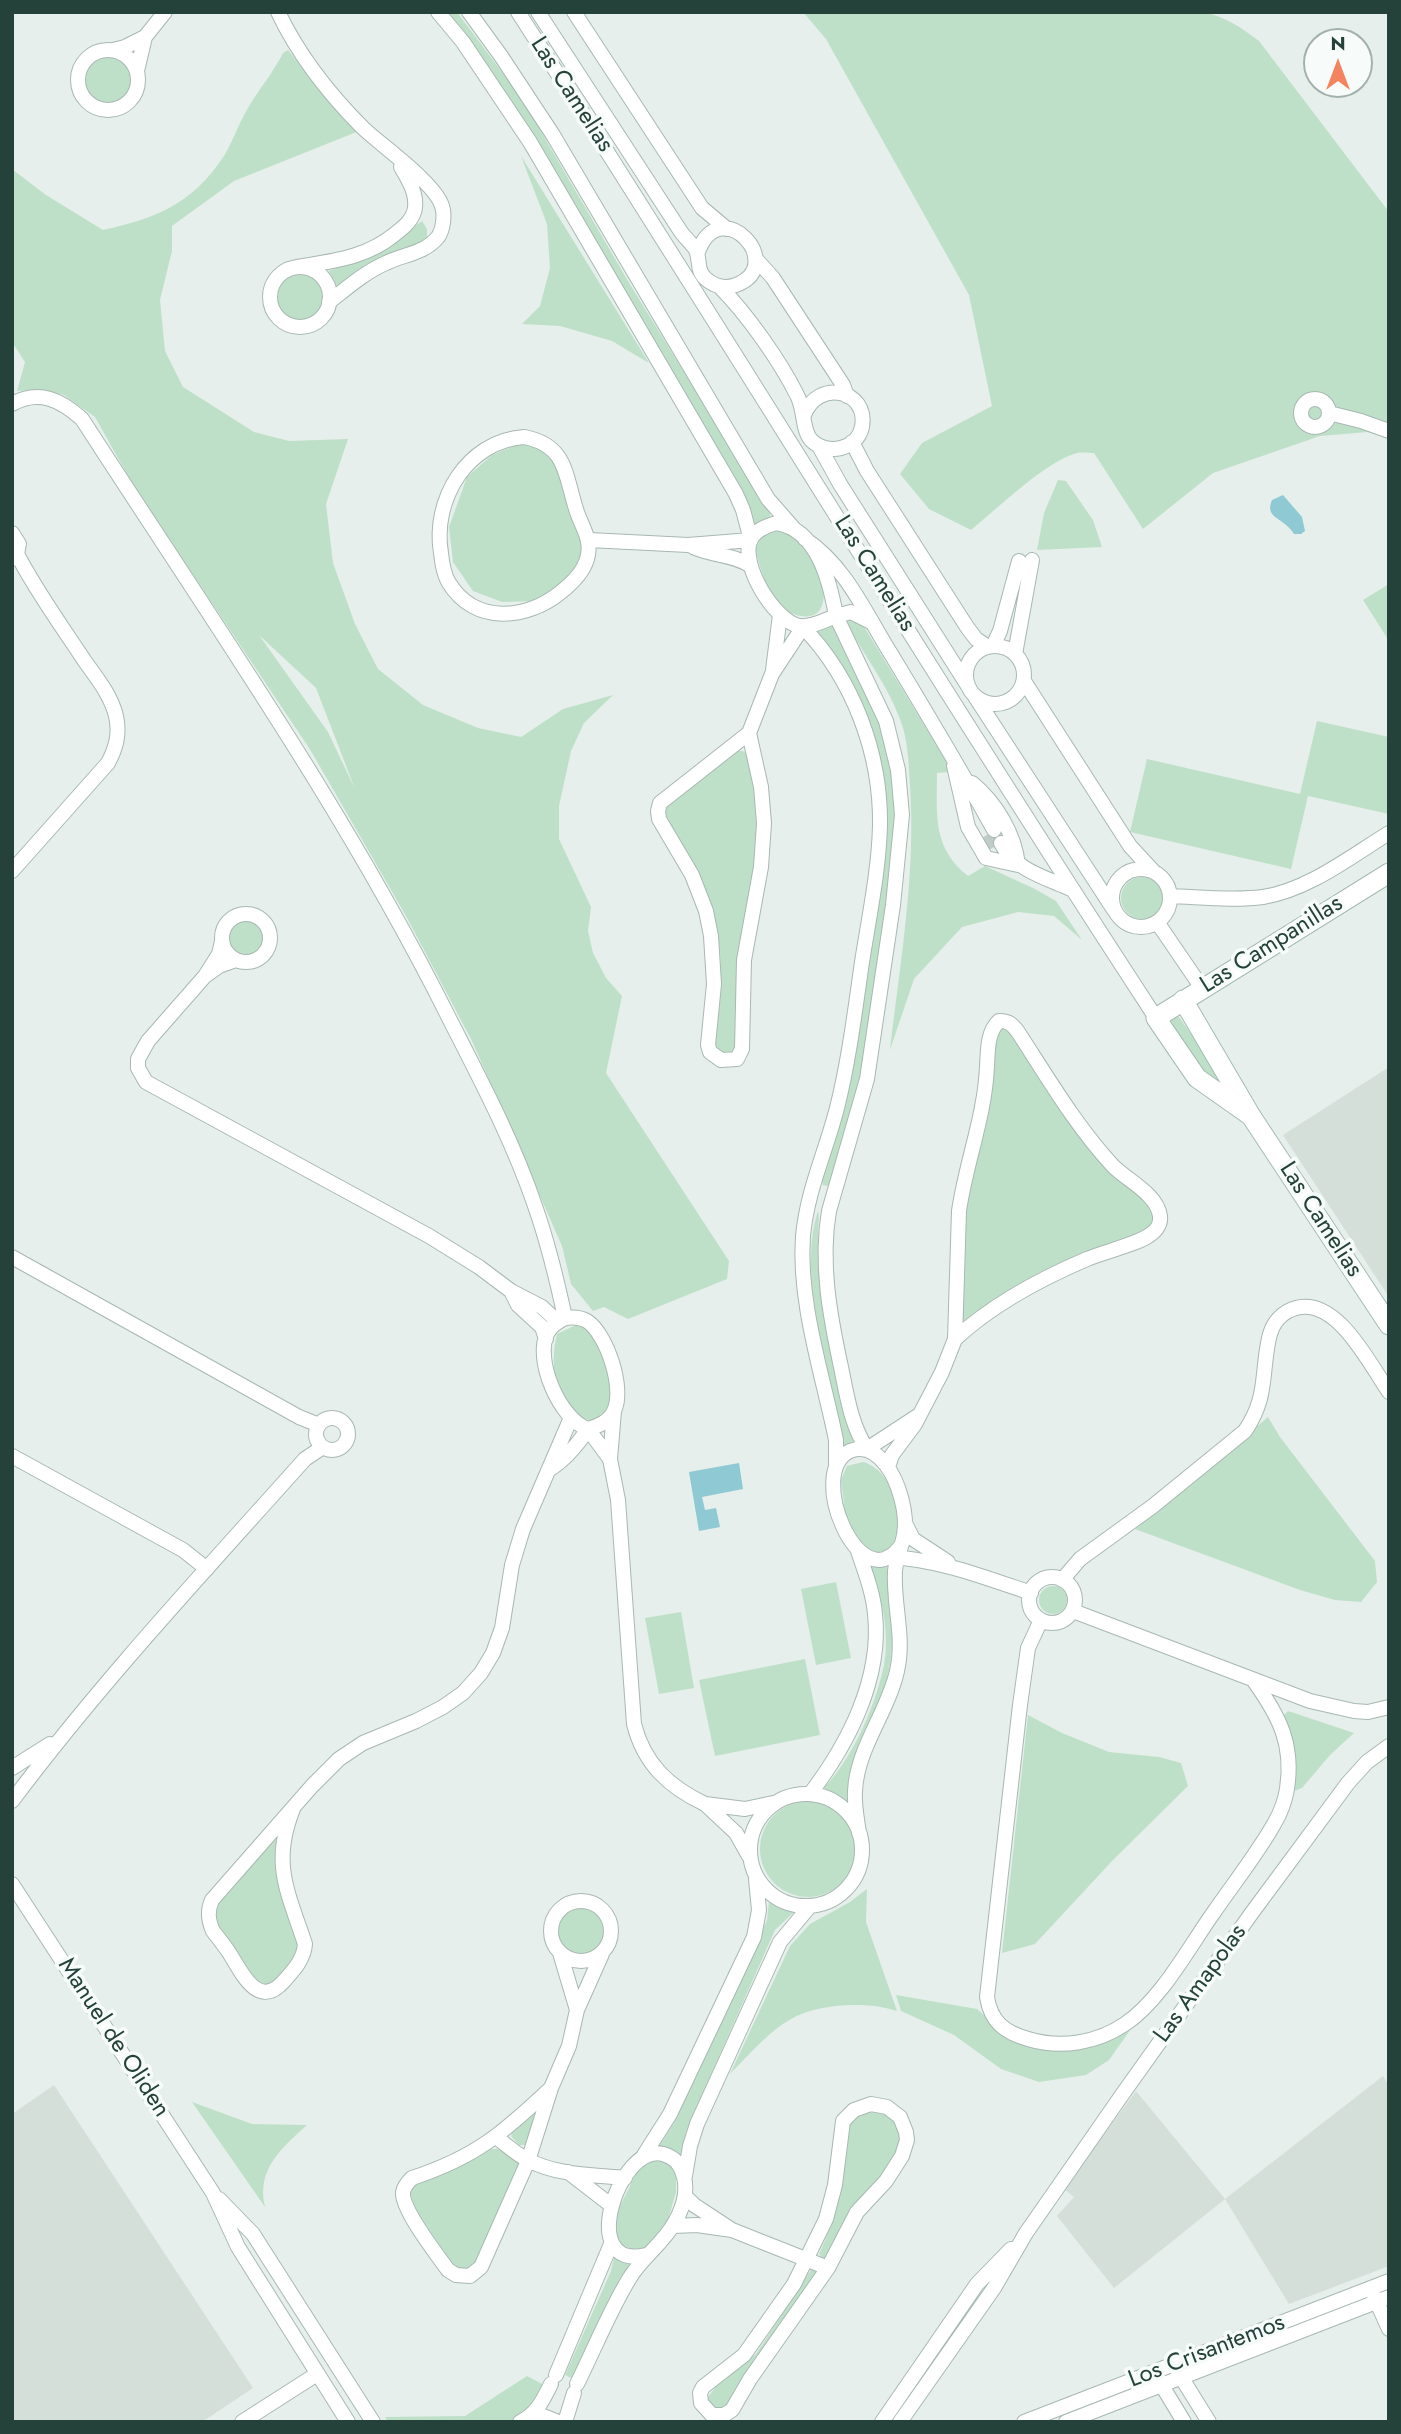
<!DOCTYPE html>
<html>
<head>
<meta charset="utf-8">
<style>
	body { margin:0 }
	#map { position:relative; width:1401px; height:2434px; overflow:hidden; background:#e6efeb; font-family:Jost,sans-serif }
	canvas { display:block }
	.frame { position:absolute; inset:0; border:14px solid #24423a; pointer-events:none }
	.north { position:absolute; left:1303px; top:28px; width:70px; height:70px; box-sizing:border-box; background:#f7fbf9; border:2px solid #a3b1ad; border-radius:50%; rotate:0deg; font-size:19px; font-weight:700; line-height:28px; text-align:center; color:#24423a }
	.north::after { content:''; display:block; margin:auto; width:24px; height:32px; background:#f4845f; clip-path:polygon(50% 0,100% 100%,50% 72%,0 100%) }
</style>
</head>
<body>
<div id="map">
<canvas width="1401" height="2434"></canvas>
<div class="frame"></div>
<div class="north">N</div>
</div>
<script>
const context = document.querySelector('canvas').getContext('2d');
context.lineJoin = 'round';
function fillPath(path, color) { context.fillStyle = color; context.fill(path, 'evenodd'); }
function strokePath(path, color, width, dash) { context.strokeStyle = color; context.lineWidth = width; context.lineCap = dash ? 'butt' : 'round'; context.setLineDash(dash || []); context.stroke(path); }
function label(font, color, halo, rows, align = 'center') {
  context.font = font + ' Jost,sans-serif'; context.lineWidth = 7; context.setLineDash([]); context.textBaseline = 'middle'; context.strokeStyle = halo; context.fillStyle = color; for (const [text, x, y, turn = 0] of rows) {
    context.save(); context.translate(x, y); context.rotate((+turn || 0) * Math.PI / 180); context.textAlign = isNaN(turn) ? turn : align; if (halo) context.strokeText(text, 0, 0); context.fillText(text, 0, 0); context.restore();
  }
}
const built = new Path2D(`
	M1389,1067V1297L1283,1135Z
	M1383,2076L1389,2086V2266L1289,2304L1225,2199L1114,2288L1057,2216L1074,2197L1064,2189L1136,2091L1225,2199Z
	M54,2085L253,2388L202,2422H12V2114Z`);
const green = new Path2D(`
	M446,12H457L522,99L631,286L770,512V518L753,525L747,506L694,408L530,132Z
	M803,12H1202C1224,16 1241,27 1259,41L1389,212V439L1368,432L1320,436L1213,473L1143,529L1094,453C1089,453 1082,452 1077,453C1046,461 997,509 971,530L929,509L900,474L922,443L992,406L969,295L826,39Z
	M288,50L316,85L359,131L234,181L172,226V251L160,300L165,351L183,387L254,432L289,441L348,439L326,504L333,563L355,624L378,669L423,705L478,728L521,737L563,709L613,695L584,723L571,751L559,806V839L591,907L588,931L593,953L606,978L622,996L606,1073L729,1261L727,1279L628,1319L604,1307L593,1311L571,1284L562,1246L472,1041L406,916L311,751L133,485L95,417L64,395L38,389L17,391L25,362L12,342V169L46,195L103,230C157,218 192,204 224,156C233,141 239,123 248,108C259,89 273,73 283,53ZM259,635L316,688L355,789L328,732Z
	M84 80a24 24 0 1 1 48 0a24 24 0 1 1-48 0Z
	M521,156L649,363L612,341L560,326L522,324L540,306L550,268L547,224Z
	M422,221L427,229V238L421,244L336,291L332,277L328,271L375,255Z
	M276 297a24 24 0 1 1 48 0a24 24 0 1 1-48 0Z
	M519,444L539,447L565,464L583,548L576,568L555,589L535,601L502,602L473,591L453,562L449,527L467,477L492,455Z
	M1058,480L1066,481L1093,520L1102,547L1037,550L1044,513Z
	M782,530C796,538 805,545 814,559C826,579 834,625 796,615C784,612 775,602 769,591C763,578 759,563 755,550L762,536Z
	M1389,584V641L1363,600Z
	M854,617L863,625L948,764L950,772L937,773C937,814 932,848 968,876L985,866L1035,889L1056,901L1082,940L1054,916L1018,912L962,927L914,979L890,1050C900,963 916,874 910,786C909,767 908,745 903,728C892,692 868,661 850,629L847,620Z
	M832,624C846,662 878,701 887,739C902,807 891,877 881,945C876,981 872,1019 866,1055C858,1099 845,1142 831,1184L827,1186L823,1185L822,1180L846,1095L858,1037L884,837V784L874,736L842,664L816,632Z
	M1317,721L1389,737V814L1308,796L1291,869L1130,832L1147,759L1300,794Z
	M736,751C741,751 743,750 747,754C756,765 758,803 759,817L738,1051L723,1055C719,1050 716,1048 715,1042C713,1030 717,1021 719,1010C722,991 721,970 720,951C716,900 691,859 664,818L667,805Z
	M1121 898a21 21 0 1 1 42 0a21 21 0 1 1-42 0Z
	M227 937a19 19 0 1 1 38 0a19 19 0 1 1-38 0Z
	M1179,1017L1231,1091L1202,1072L1170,1024L1173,1018Z
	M1006,1021L1088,1137L1151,1198L1157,1228L1088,1258L955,1339L959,1211L990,1031Z
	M818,1211C821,1222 815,1231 821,1242L841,1400L847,1425L858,1445L841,1450V1438C828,1375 797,1272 818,1211Z
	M578,1324L586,1327L604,1351L613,1397L604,1417L591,1421C554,1410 549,1366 557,1334Z
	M1268,1417L1280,1437L1375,1561L1377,1582L1361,1602L1335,1600L1300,1590L1135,1529Z
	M863,1462C899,1472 913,1540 881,1555L858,1544L846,1521L841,1480L847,1466Z
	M868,1564H886C894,1607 897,1652 883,1693C870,1731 846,1763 849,1805L841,1799L821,1791C851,1761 875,1708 884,1665C890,1637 882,1590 868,1564Z
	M836,1582L851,1658L816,1665L801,1589Z
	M1039 1600a14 14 0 1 1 28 0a14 14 0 1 1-28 0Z
	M681,1612L694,1688L659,1694L645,1618Z
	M805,1659L820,1735L715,1756L699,1680Z
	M1288,1711L1354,1733L1330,1755L1302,1788L1294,1791C1294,1764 1295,1742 1282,1717Z
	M1028,1715L1062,1733L1109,1752L1159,1757L1181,1763L1188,1786L1113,1860L1035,1944L1002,1953Z
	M760 1849a48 48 0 1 1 96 0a48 48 0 1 1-96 0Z
	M277,1840L300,1938L299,1954L271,1985C257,1985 251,1972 243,1961C234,1948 216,1932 216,1915C216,1894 257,1858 271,1841Z
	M867,1889L866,1922L897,2011C870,2001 817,2003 791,2019C769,2031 748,2056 730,2074L790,1946L810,1924L850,1902Z
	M769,1901L794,1912L775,1930L686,2131L680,2158L677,2152L658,2148L674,2123L767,1920Z
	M557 1930a24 24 0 1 1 48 0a24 24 0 1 1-48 0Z
	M896,1995L977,2009L1007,2034L1059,2049L1138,2019L1109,2060L1086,2075L1039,2082L1001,2069L954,2035L901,2011Z
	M192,2102L252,2124L307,2125C282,2148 256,2169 265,2207Z
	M879,2109L894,2115L902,2130L897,2158L830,2257L823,2259L819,2254C828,2235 835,2216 839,2195C844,2169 842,2144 852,2118L866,2111Z
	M534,2114L538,2117L530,2145H519L511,2136L513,2131Z
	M491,2149H505L518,2161V2170L474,2267L461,2272L451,2263L410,2201L411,2187L477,2158Z
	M656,2160L668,2163L676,2173V2192L665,2230L648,2248L632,2249L619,2244L615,2235L616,2214L639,2168Z
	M614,2257L632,2265L620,2278L573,2379L565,2375L611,2271Z
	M811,2270H817L818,2275L727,2408L719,2411L710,2406L708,2397L717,2385L756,2354Z
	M527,2376L546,2386L526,2413L509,2422H388L385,2417L465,2416Z`);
const water = new Path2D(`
	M1283,495L1302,517L1305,531L1301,534H1294C1284,517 1264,519 1272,500Z
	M739,1463L743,1489L702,1497L705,1510L716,1508L720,1527L699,1531L689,1472Z`);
const streetTunnel = new Path2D(`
	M987,835L994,847`);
const street = new Path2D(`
	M278,12C299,56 328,93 363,128C382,146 435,183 442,206C445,215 443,230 438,237C424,254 404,254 386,263C365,272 347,288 329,302
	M438,12L463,42L530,142L736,494L743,510L751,540L688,545L589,540
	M469,12L501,56L553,135L768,499L796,531
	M518,12C733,346 939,686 1156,1018
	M538,12L681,232C685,238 696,247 697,253C700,263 697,271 706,279C714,286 725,289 736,285C789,265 720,191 698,252
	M574,12L702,208L727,229
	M145,37L165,12
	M113,50L125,47L145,37L137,71
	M78 80a30 30 0 1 1 60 0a30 30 0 1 1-60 0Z
	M755,258L773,278L843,385L847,396
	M297,267C333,261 366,258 395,234C404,227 413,220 415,208C417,193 408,179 401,167
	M270 297a30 30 0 1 1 60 0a30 30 0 1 1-60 0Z
	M720,287C747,314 780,361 797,395C805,410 802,430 811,440C827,456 857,450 862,427C869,390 818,378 804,415
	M1301 413a14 14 0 1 1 28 0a14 14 0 1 1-28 0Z
	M12,404C39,389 61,400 82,419C209,616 344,808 449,1018C480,1079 513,1141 535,1206C548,1243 557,1280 565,1318
	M1329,413L1361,421L1389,431
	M524,437C567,445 565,475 576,509C581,526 593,540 587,559C583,573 571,584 561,592C527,620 475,625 449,583C444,575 442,563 441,553C432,500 467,441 524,437Z
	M852,442L867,471L967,627L976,639L988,647
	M819,446L840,484L968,686
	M777,523C818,530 830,582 836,616C825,620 811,628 799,626C774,620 741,566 750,541C755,530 766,526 777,523Z
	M12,533L19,544L17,554L12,559
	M805,539C845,565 866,614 891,654C926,712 961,770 994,830
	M693,547C712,556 733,554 751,566
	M871,622L851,612L836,616L886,721L898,770L902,815L893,905L867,1079L829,1211C820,1263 830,1316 841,1367C847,1396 851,1425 867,1449L919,1415
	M993,646L1000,631L1019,561
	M966 675a29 29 0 1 1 58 0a29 29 0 1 1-58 0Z
	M1015,654L1032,560
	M773,670L780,615
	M1024,681L1130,846L1154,872
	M974,695L1114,910
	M749,733L761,787L764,823L761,867L744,960L742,1049L737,1059L721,1060L710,1052L708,1045L714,984L711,936L706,911L692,875L659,819L658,811L660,803L749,733L772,674L803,627C853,679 881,753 880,825C879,870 869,917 862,962C855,1011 849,1060 837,1108C826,1151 807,1191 803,1236C798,1302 823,1376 836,1440V1464
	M954,766L968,827L986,858L1018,865C1015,834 996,803 972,783
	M1001,843C1015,870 1044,877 1071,889
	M1112 898a29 29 0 1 1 58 0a29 29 0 1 1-58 0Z
	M12,871L108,763C116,748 120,734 116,716C111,695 96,677 84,660C61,625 36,591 17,554
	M1170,896C1200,897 1233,901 1263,897C1308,890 1350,857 1389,833
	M222 938a24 24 0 1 1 48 0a24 24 0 1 1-48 0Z
	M1157,922L1202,988
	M222,941L219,954L205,976L219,966L236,960
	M205,976L148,1041L138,1059V1068L146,1082L429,1236L479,1267L511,1291
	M12,1257L299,1417L319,1425
	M565,1318C573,1317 580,1317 587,1321C607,1334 625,1389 614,1411C609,1422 598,1426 588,1429C560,1420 533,1358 548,1332C552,1325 559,1321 565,1318Z
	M546,1339L542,1327L518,1305L511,1291L542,1307L558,1322
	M614,1411L610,1459L618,1500L634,1724C644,1764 669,1787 705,1804
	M316 1434a16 16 0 1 1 32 0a16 16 0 1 1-32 0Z
	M12,1456L183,1550L207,1569
	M888,1467L892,1455L915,1424L942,1372L955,1339L959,1211C966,1162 985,1116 987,1066C988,1051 987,1032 999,1021C1009,1021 1012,1024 1018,1032C1048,1078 1076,1126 1113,1166C1128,1181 1157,1194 1160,1216C1161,1223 1157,1230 1151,1234C1139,1244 1103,1252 1087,1259C1040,1279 993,1304 955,1339
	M550,1469C566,1459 578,1444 588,1429L610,1459
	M905,1523L913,1539L948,1562
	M888,1557C938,1559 984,1577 1031,1593
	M1029 1600a23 23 0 1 1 46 0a23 23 0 1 1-46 0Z
	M1062,1580L1080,1559L1153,1506L1245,1431C1268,1397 1261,1375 1269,1338C1272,1324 1281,1312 1296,1308C1337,1297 1369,1363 1389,1392
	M1073,1611L1310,1701L1354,1711L1368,1712L1389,1707
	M1041,1620L1028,1648L1020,1705L987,1997C991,2022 1004,2032 1028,2039C1061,2049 1097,2043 1125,2024C1161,2000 1189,1947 1214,1912C1234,1883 1257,1854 1274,1824C1280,1814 1285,1801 1287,1789C1294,1744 1279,1716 1254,1681
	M12,1768L50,1744
	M810,1794C848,1744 882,1679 875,1614C873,1592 865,1572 858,1551
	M750 1850a56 56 0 1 1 112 0a56 56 0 1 1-112 0Z
	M12,1801C102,1681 205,1571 305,1459L323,1447
	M293,1809C271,1864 288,1892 305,1944C304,1959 294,1970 284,1981C258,2010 242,1973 230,1954C225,1946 219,1939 213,1931C208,1920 207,1911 212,1900L312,1786L339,1759L363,1743L416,1721L443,1707L463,1693L481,1673L493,1653L502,1628L512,1565L523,1529L570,1420
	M859,1833C857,1819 854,1805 855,1791C857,1748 888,1712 897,1671C905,1637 893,1605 895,1571C896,1558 902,1547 904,1535C908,1514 899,1482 886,1465C877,1453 865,1445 850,1451C805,1472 860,1599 899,1548
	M749,1856L736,1833L705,1804L745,1809L773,1803
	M12,1884L213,2193L238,2247L348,2422
	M551 1931a30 30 0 1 1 60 0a30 30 0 1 1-60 0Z
	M560,1953L577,2010L602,1954
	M551,2088C503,2133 476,2157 412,2178C408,2182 404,2187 403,2192C401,2209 438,2256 448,2270L456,2275L470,2276L481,2267L528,2161L551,2088L569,2046L577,2010
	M871,2104L887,2107L900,2117L906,2132L907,2140L902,2156L886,2181L857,2212L828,2268L750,2379L732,2410L724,2415H712L701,2403L700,2393L703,2387L744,2355L794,2284L826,2219L835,2185L843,2121L854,2110Z
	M497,2138C507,2145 517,2155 528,2160C556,2175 593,2175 625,2178
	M644,2155L670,2114L754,1937L759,1910L756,1879
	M568,2172L612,2206
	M685,2176L690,2146L697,2124L780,1942L810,1906
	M219,2199L253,2234L373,2422
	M673,2226L697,2225L732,2230L694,2205L685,2196
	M732,2230L828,2268
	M1374,2296L1389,2329
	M1178,2372L1209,2422
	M556,2375L611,2244
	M1158,2379L1184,2422
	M577,2384C594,2350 609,2312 629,2279C642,2257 663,2244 675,2222C684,2206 689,2188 682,2171C679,2162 673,2157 663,2154C619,2142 576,2272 646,2255
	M530,2417L543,2416L558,2422
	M242,2422L317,2374
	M520,2422C537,2414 543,2400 551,2384
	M565,2422L574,2393
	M882,2422L977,2284L1011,2249
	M900,2422L994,2288L1026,2233L1124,2092L1251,1914L1348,1783L1367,1762L1389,1746
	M1024,2422L1389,2281
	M1066,2422L1389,2297`);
const secondary = new Path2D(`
	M1183,1000L1251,1116L1389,1325
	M1251,1116L1197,1078L1156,1018L1389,873`);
const streetNames = [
	["Las Camelias",571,95,57],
	["Las Camelias",874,574,58],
	["Las Campanillas",1272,945,-32],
	["Las Camelias",1320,1220,57],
	["Las Amapolas",1201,1984,-54],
	["Manuel de Oliden",113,2038,57],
	["Los Crisantemos",1207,2352,-21]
];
fillPath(built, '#d4dfda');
fillPath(green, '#bfe0c8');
fillPath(water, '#8ec9d4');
strokePath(streetTunnel, '#bfccc8', 14, [14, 7]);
strokePath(street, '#a8b8b2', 16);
strokePath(secondary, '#a4bbb3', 21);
strokePath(street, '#fff', 14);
strokePath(secondary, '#fff', 19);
label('24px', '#24423a', '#f7fbf9', streetNames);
</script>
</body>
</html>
